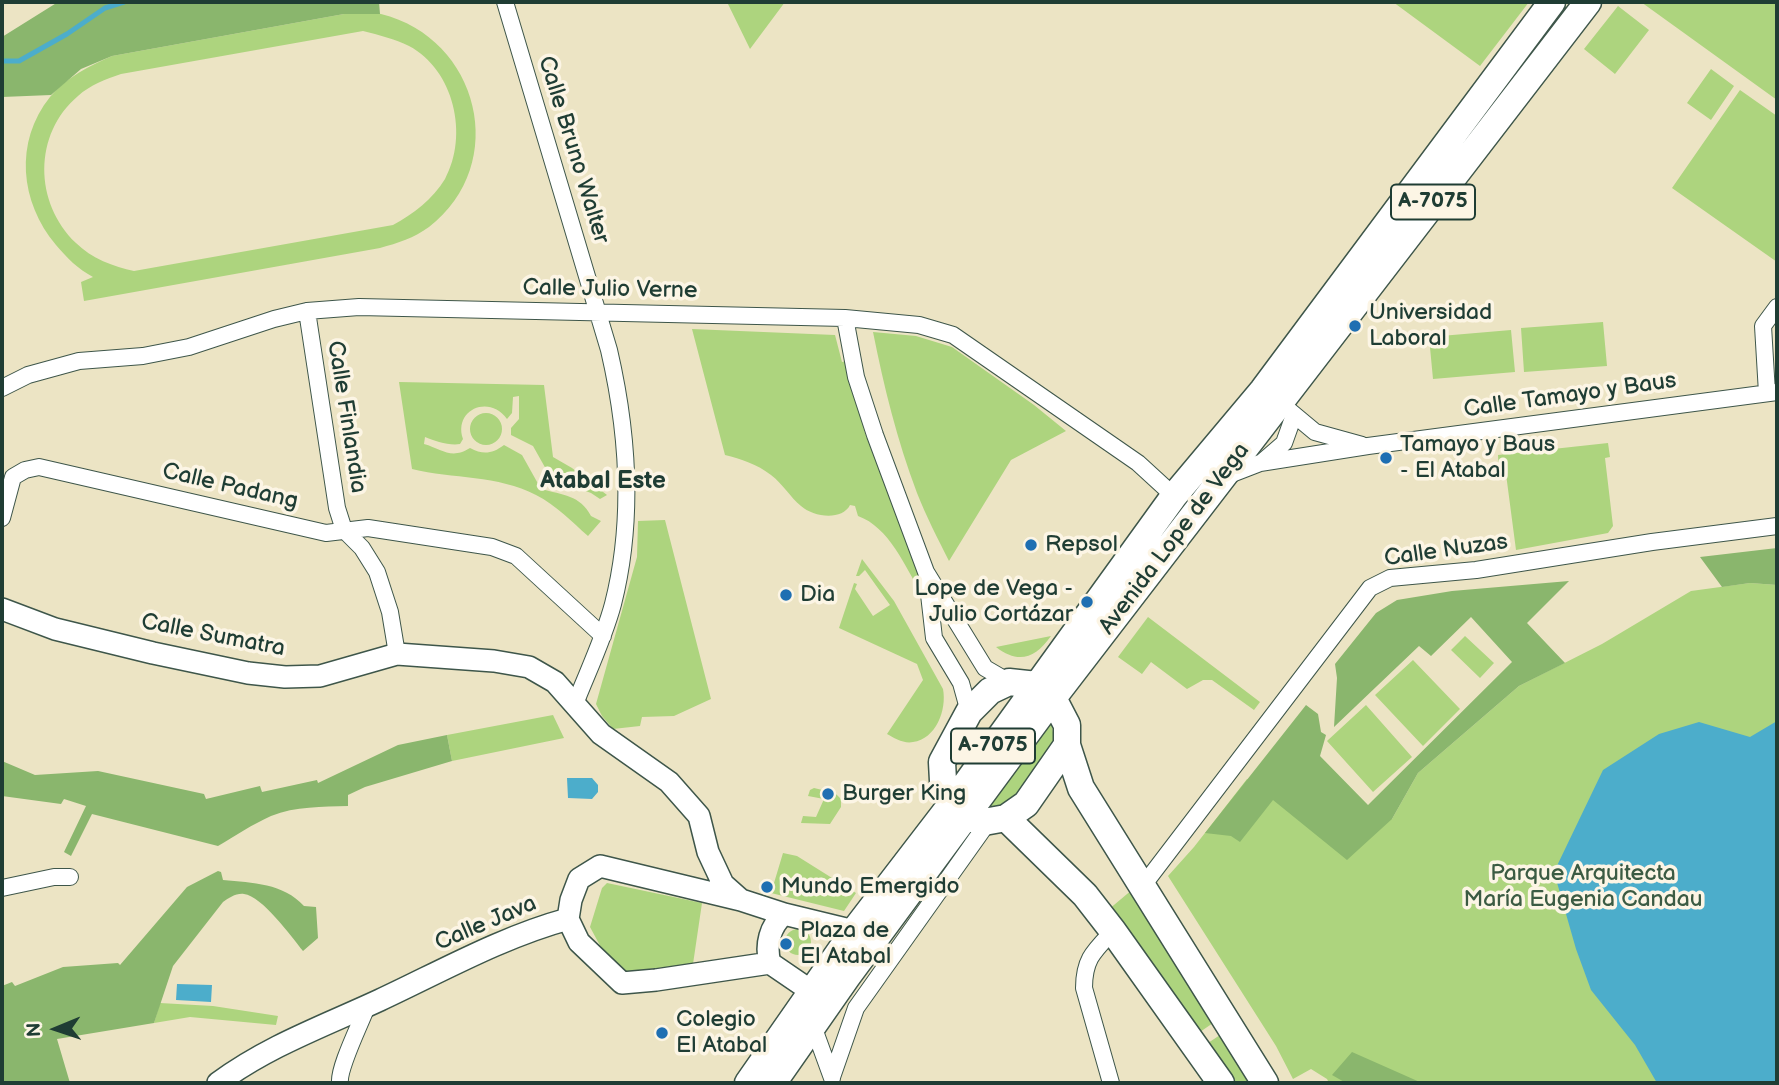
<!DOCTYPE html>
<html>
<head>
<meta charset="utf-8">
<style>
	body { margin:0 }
	#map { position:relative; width:1779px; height:1085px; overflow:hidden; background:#ece4c4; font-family:"Balsamiq Sans",sans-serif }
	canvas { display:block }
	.frame { position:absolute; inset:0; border:4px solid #1f3d34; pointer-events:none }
	.north { position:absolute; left:21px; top:994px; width:70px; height:70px; -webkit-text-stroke:5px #fcf5e5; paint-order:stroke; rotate:268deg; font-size:19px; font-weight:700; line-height:28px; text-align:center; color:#1f3d34 }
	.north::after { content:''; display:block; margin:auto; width:24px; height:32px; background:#1f3d34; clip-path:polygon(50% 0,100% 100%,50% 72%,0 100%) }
</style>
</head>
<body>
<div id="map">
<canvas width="1779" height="1085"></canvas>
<div class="frame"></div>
<div class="north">N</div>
</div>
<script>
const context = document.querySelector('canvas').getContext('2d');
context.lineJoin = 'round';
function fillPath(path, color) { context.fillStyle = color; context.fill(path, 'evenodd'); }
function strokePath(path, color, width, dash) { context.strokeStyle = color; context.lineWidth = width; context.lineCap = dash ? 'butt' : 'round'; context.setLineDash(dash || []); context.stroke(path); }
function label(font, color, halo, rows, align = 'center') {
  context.font = font + ' "Balsamiq Sans",sans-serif'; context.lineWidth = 7; context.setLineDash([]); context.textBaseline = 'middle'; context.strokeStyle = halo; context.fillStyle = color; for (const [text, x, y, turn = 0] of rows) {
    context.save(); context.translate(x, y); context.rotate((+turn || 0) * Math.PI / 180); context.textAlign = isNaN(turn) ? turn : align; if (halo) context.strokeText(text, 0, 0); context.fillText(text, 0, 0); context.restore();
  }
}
const green = new Path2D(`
	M727,2H785L750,49Z
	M1393,2H1529L1480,66Z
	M1641,2H1777V100Z
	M1618,6L1649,30L1615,74L1584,49Z
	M344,14C355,14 370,12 381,14C479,38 511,164 429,227C414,238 398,243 380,248L84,301L81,282L93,277C78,269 67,258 56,245C20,202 14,142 50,97C66,77 90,66 112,56ZM363,31C379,35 395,39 409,46C454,70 469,135 445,179C433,199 413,214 393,225L134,271C114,267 91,258 76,243C34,203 33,134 78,96C90,85 106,79 121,74Z
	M1711,69L1734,86L1711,120L1687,103Z
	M1740,90L1777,116V262L1672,188Z
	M1603,322L1607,366L1524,372L1521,328Z
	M692,329L835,335L842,362L846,361L865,433L918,571L921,593C905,566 889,527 858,516L855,506L850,505C842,521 813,517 801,506C790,497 783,484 771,475C757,464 741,459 725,455Z
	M1511,330L1515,372L1433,379L1429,337Z
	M873,332L916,336L952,347L1034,405L1066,431L1011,460L949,561C938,539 926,516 917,493C897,440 884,387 873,332Z
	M399,382L544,385L553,457L572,468L607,495L600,499L591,493L551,478L533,446L511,435V428L519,419V396L513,397L512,413L507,419C490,394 453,409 463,439L460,444C450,446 434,441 425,437L424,444C442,449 451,460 470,448C483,455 492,454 504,445L522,455L541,489C563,495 580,495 591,516L601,521L588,536C572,522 556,505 536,495C498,475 453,479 412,469Z
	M470 429a16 16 0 1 1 32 0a16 16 0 1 1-32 0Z
	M1608,443L1610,457L1605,458L1613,526L1608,533L1516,550L1506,474L1499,475L1498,455Z
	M665,520L711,699L674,716L642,717L640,726L613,729L602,716L596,704L637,557L638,521Z
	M862,559L894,601L943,689C947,710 936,739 913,742C904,744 894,738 887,734L923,680L917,664L839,628L854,583L857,584L855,589L873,616L890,605L865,570L859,576H856Z
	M1750,583L1777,585V1083H1329L1327,1079L1311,1069L1293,1079L1276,1046L1168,876L1194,847L1247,779L1392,819L1418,773L1519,686L1602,644L1691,591Z
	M1148,617L1260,702L1254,710L1212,680H1203L1187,689L1151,662L1142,674L1118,657Z
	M1051,636C1035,659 1018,664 996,647Z
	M1465,636L1494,663L1480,678L1451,650Z
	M1413,660L1460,709L1423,746L1375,695Z
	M1366,705L1412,757L1373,792L1327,741Z
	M553,715L564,738L452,761L447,735Z
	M1051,721L1055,744L1011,803L986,810Z
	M814,788L835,793L841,799V807L830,824L801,823L803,816L816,817L824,799L808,796L810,790Z
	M783,853L797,856L856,893L844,911L771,893Z
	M607,883L702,903L693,964L623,972L604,953L590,927L602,888Z
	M1133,889L1216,1021L1197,1034L1108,910Z
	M785 942a13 13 0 1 1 26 0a13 13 0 1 1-26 0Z
	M160,1003L213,1006L278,1016L276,1025L190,1017L154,1023Z
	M1223,1033L1256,1083H1233L1205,1045Z`);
const forest = new Path2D(`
	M58,2H379L380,14H344L112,56L81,69L51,95L2,97V37Z
	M1777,548V585L1750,583L1722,587L1700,557Z
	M1569,581L1527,623L1565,663L1519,686L1418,773L1392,819L1347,860L1273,800L1240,842L1231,836L1205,833L1306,705L1318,714L1321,732L1326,735L1320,756L1368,805L1512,662L1471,617L1431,656L1419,646L1334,727L1337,678L1335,664L1376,613L1397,600L1452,591Z
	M447,735L452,761L365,787L348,795V806C322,807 296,806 271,816C253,824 235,836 218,846L92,814L71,856L64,852L86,806L64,799L61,804L2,796V761L35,775L98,771L204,794L206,799L260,786L262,792L317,780L318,783L398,745Z
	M218,871L221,872L223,880C253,883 283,883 304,906L316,907L318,938L303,951C291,936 262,896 244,894C236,893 229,898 223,902L173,966L154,1023L57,1039L70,1083H2V986L12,982L15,986L63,967L118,963L120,965L187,887Z
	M1352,1052L1422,1083H1346L1332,1075Z`);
const water = new Path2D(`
	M1777,721V1083H1657L1635,1045L1591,990L1576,949L1554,872L1603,770L1659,734L1699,722L1750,737Z
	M567,778H592L598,785V792L592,799L568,798Z
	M177,984L212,985L211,1002L176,1000Z`);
const stream = new Path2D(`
	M2,61H19L67,34L105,8L124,2`);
const minor = new Path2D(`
	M505,2L609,350C628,432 634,521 613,604C604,638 588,671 575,704
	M307,311L337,508L344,530L362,548L377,572L390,612L397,654
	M845,318L856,377L875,435L926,572L985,668L1009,682
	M2,388L28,375L79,361L143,356L189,347L274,319L307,311L359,307L845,318L919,325L953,335L1138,463L1174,496
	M1767,393L1763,326L1777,307
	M1279,402L1315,432L1362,445
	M1262,462L1284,443L1294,415
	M1229,475L1260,463L1368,446L1777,392
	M2,518L13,477L25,470L39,467L326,533L368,528L492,547L516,556L603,636
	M927,577L934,638L961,683L969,712
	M1142,887L1370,588L1390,578L1476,570L1652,542L1777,526
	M2,888L54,877H70
	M812,1023L832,1078
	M832,1077L856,1008L989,821
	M340,1083C338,1068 361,1023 367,1006
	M1111,1083L1084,988C1084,959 1094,951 1113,931`);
const tertiary = new Path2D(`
	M2,609L55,629L153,653L248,673L285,677L320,676L397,654L494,661L529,667L555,682L601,734L669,782L699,816L708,852L723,884L741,900
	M784,914C770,926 765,945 770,963L811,991
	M568,919L571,900L579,879L600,866L741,900L784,914L854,931
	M568,919L579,942L622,983L656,980L770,963
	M218,1083C268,1046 324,1026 380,1000C442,971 502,937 568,919`);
const primary = new Path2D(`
	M1067,745L1026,804L1006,818L984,822L965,817L950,806L943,781L942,762L969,712L990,691L1009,682L1037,685L1053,698L1067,725V745L1081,788L1265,1083
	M1006,818L1085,895L1113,931L1221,1083
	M748,1083L854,931L950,806L1174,496L1263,390L1552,2
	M773,1083L847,977L1053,698L1588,2`);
const markers = [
	[1355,326,7,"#1f6fb2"],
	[1386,458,7,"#1f6fb2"],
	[1031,545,7,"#1f6fb2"],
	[786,595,7,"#1f6fb2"],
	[1087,602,7,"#1f6fb2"],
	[828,794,7,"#1f6fb2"],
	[767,887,7,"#1f6fb2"],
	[786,944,7,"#1f6fb2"],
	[662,1033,7,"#1f6fb2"]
];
const shields = [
	[1433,202,84],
	[993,746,84]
];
const shieldNames = [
	["A-7075",1433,202],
	["A-7075",993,746]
];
const streetNames = [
	["Calle Bruno Walter",573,150,73],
	["Calle Julio Verne",610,290,1],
	["Calle Tamayo y Baus",1570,396,-8],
	["Calle Finlandia",346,417,81],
	["Calle Padang",230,487,13],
	["Avenida Lope de Vega",1175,539,-53],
	["Calle Nuzas",1446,551,-8],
	["Calle Sumatra",213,636,11],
	["Calle Java",486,924,-23]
];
const poiNames = [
	["Universidad",1369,313],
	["Laboral",1369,339],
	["Tamayo y Baus",1400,445],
	["- El Atabal",1400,471],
	["Repsol",1045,545],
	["Lope de Vega -",1073,589,"right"],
	["Julio Cortázar",1073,615,"right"],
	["Dia",800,595],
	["Burger King",842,794],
	["Mundo Emergido",781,887],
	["Plaza de",800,931],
	["El Atabal",800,957],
	["Colegio",676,1020],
	["El Atabal",676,1046]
];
const parkNames = [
	["Parque Arquitecta",1583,874],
	["María Eugenia Candau",1583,900]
];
const neighbourhoodNames = [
	["Atabal Este",603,482]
];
fillPath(green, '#add47e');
fillPath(forest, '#8ab66d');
fillPath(water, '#4cadcb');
strokePath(stream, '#4cadcb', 5);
strokePath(minor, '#3e564a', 18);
strokePath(tertiary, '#3e564a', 24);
strokePath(primary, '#3e564a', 29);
strokePath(minor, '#fff', 16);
strokePath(tertiary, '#fff', 21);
strokePath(primary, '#fff', 26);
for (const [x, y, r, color] of markers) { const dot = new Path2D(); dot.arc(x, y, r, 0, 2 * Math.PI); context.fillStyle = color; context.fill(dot); strokePath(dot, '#fcf5e5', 2.5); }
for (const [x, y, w] of shields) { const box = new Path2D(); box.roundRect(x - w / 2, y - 17.5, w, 35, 5); context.fillStyle = '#fcf5e5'; context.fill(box); strokePath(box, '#1f3d34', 2); }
label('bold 21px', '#1f3d34', null, shieldNames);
label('23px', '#1f3d34', '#fcf5e5', streetNames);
label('23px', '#1f3d34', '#fcf5e5', poiNames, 'left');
label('23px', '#3b5b43', '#fcf5e5', parkNames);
label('bold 24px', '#1f3d34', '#fcf5e5', neighbourhoodNames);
</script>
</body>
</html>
